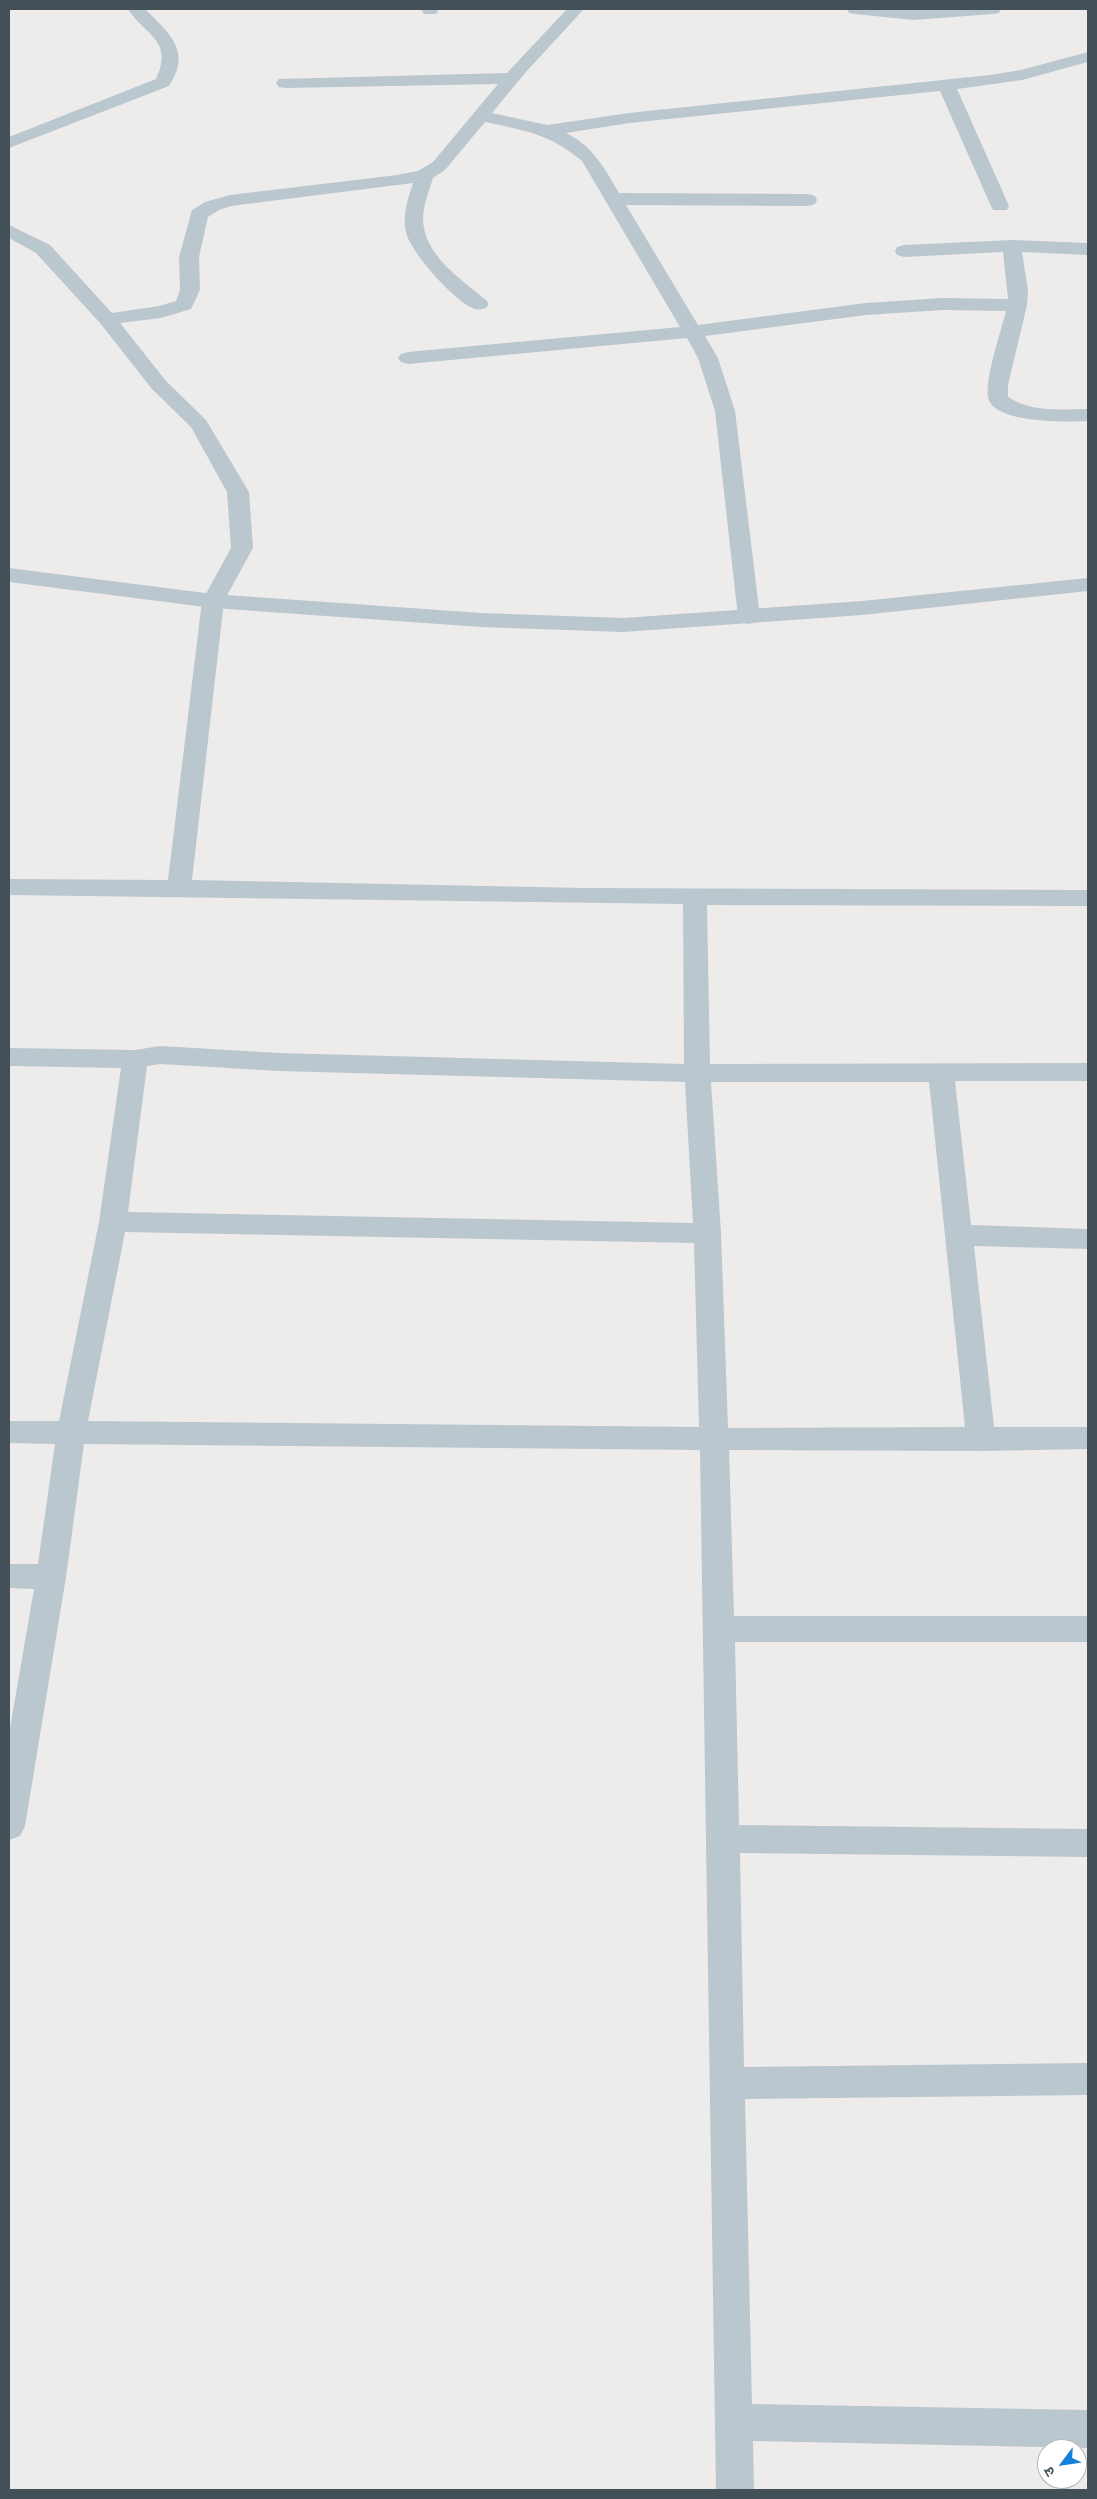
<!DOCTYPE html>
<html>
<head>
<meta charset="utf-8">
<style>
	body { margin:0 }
	#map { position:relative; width:1097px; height:2499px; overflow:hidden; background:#eeebeb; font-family:"Fira Sans","Noto Sans Devanagari",sans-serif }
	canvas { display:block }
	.frame { position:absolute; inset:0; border:10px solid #435058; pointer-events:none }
	.north { position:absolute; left:1037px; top:2439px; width:50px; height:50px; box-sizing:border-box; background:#fff; border:1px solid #b4b9bc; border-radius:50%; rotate:239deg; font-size:14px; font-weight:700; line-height:20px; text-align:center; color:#435058 }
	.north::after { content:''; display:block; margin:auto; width:18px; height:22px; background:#167edd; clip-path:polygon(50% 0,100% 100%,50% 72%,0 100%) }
</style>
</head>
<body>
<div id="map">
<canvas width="1097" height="2499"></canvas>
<div class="frame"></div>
<div class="north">उ</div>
</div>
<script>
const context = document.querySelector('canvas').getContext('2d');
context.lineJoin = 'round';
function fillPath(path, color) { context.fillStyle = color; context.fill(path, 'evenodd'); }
const minor = new Path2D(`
	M128,9H145C168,32 193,51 169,86L9,148V137L156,79C175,40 143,34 128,9Z
	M421,9H438V10L436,14H424Z
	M567,9H584L525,73L492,113L547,125L629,113L990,75L1021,70L1088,52V62L1022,80L957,89L1009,206L1007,210H993L991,206L940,91L629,123L566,133C593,146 605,169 619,193L808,194L815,196L817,200L815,204L808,206L626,205L698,325L866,303L943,298L1008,299L1003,252L904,257L897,255L895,251L897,247L904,245L1012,240L1088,243V255L1022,252L1028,290L1027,305L1008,385V397C1033,413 1060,409 1088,409V421C1069,422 992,424 988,397C985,378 1001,331 1006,311L943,310L866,315L705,336L718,358L735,411L760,617L757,622L749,624L741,622L738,617L715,411L698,358L687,338L408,364L401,362L398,358L401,354L408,352L680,327L582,161C548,133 526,131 485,122L445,170L433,178C429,191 423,205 423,219C424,256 461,279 486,300L489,304L486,308C482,309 479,310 475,309C456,303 410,252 406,232C402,215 408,199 413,183L231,206L219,210L208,217L199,257L200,290L191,309L161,318L120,323L166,381L206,420L249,492L253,548L224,601L192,880L584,888L1088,890V906L707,905L710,1064L1088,1063V1081H955L971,1225L1088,1229V1249L974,1246L994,1427H1088V1449L981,1451L729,1450L734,1616H1088V1642H735L739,1825L1088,1829V1857L740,1853L744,2067L1088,2063V2095L745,2099L752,2404L1088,2410V2448L753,2441L754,2490H716L700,1450L84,1444L66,1577L25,1826L20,1836L9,1840V1734L34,1589L9,1588V1564H38L55,1444L9,1443V1421H59L99,1222L121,1068L9,1066V1048L135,1050L160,1046L279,1053L684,1064L683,904L9,895V879L168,880L202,601L231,548L227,492L191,427L152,389L100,323L36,253L9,238V225L50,245L112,313L159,306L176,301L180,290L179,257L192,210L205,202L230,195L397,175L418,171L433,162L498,84L285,88L279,87L276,83L279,79L507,73ZM160,1064L279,1071L685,1082L693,1223L128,1212L147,1066ZM711,1082H929L965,1427L728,1428L721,1233ZM125,1232L694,1243L699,1427L88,1421Z
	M847,9H1001L999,13L993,14L913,20L855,14L849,13Z`);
const tertiary = new Path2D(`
	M9,568L213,594L481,613L623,618L862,601L1088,578V591L862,615L623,632L481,627L213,608L9,582Z`);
fillPath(minor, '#bbc7ce');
fillPath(tertiary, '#bbc7ce');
</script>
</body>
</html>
